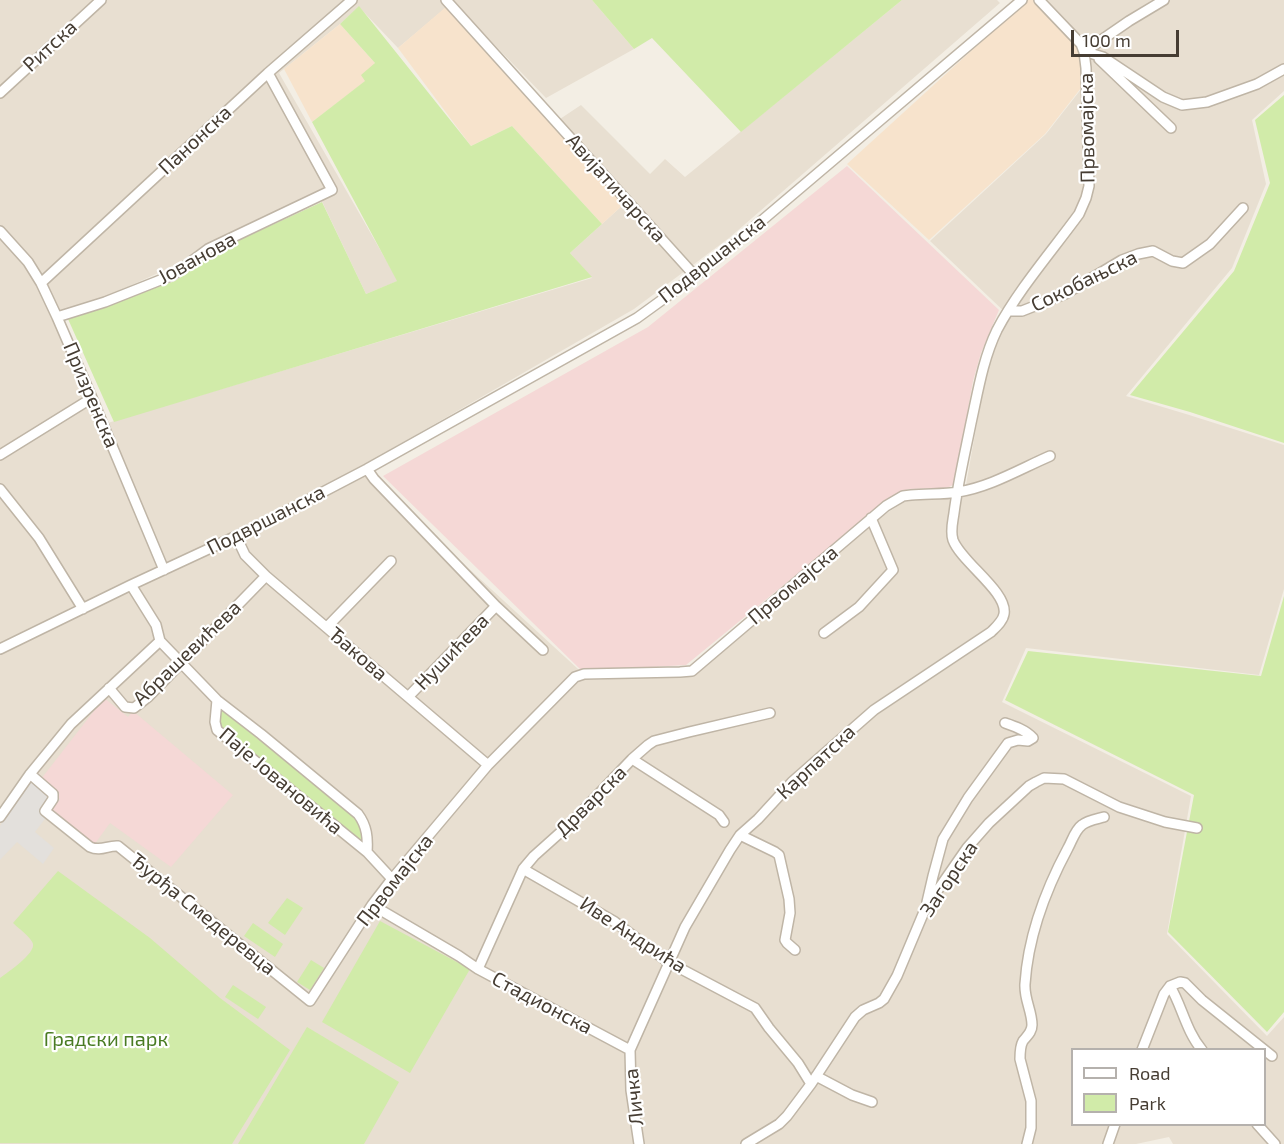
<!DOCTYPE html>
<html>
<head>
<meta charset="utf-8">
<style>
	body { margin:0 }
	#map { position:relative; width:1284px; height:1144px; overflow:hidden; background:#f3eee4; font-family:"Exo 2",sans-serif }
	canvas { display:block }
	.legend { position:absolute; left:1071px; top:1048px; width:195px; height:78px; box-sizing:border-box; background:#fff; border:2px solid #b5b1ad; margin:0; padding:8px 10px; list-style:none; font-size:18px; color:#463d33 }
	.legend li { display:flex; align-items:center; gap:12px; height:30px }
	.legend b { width:30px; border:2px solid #b5b1ad }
	.scale { position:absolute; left:1071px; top:30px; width:108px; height:27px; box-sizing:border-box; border:3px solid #463d33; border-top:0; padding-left:8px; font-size:18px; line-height:21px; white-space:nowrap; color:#463d33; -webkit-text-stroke:4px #fff; paint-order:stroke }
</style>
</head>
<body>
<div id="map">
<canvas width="1284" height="1144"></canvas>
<ul class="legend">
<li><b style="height:8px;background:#fff"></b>Road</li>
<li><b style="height:16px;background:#d1eba9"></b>Park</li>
</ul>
<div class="scale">100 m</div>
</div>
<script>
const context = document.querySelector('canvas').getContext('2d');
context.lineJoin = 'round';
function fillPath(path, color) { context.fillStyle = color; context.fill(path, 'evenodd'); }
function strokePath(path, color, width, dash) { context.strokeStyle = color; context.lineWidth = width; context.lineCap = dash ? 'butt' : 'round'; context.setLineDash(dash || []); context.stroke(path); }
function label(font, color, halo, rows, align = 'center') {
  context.font = font + ' "Exo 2",sans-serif'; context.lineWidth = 4.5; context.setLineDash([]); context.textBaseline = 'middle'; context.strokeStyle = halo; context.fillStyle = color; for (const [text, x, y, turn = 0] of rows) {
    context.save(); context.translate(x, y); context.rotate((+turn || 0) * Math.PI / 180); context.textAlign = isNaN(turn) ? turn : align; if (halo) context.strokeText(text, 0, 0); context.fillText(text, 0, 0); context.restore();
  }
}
const residential = new Path2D(`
	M0,0H592L634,49L546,98L453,2L398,48L359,7L340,24L279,73L398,281L366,294L318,193L216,240L167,269L57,319L101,425L592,278L570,253L624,204L560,119L581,105L650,174L665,159L685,177L902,0H997L1000,3L729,238L634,309L362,466L368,476L590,680L685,675L696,673L884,515L904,502L954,495L964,496L987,367L1004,325L1010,317L930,241L1046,134L1082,88V41L1046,0H1284V91L1252,120L1266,184L1232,268L1126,396L1186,414L1284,445V589L1259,675L1026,648L1002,702L1191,796L1167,934L1267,1036L1284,1017V1144H1173L1169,1137L1136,1144H0ZM1072,1050H1264V1124H1072Z`);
const commercial = new Path2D(`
	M1027,0H1037L1080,45L1081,88L1045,134L929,240L847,164Z
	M447,6L624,204L602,224L512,126L471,146L398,48Z
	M340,24L375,63L366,81L312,122L284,69Z`);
const medical = new Path2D(`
	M847,166L999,310L981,353L973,381L955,484L947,488L908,489L885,502L686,665L582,671L383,476L648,327Z
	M104,698L128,717L133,711L233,795L171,867L110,823L94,845L27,797Z`);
const green = new Path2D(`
	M592,0H902L741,132L652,38L634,49Z
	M359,6L471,146L512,126L602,224L570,253L592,277L114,422L68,319L175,281L222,248L322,202L366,294L397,281L312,122L365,81L361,75L375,63L340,24Z
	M1284,95V443L1190,412L1130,395L1234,271L1270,183L1255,120Z
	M1284,596V1012L1267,1032L1168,932L1194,795L1005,700L1028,651L1261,676Z
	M221,709L357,819L362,825L363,840H360L222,729C217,723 217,716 221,709Z
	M58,871L150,938L220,998L290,1050L232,1144L0,1143V978C8,972 35,954 33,944C32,938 17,927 13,923Z
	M287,898L303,908L285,935L268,923Z
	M380,921L470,969L410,1073L322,1022Z
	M253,923L283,944L275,957L244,936Z
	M311,960L324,968L310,990L297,982Z
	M233,985L266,1007L258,1019L225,997Z
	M307,1027L399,1082L364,1144H238Z`);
const parking = new Path2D(`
	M30,778L60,799L35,832L54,848L43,864L17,842L0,860V826L10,808Z`);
const minor = new Path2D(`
	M446,0L695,276
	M1084,52L1129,21L1164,0
	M1093,54L1103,57L1163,97L1182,105L1207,102L1257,84L1284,69
	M1099,59L1171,128
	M0,93L101,0
	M0,231L28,262L41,283L57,317L92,398L164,570
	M41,283L268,73L352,0
	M1009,311H1022L1065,294L1122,260L1138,254L1153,251L1172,261L1183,263L1210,244L1243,208
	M57,317L105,302L173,275L208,249L332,190L268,73
	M0,455L92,398
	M367,469L374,479L496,606L543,650
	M0,489L39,538L83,609
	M236,536L245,555L266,576L488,765
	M131,585L156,625L160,641L217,700L261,734L358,814C367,826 368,838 367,852
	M327,627L391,561
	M824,633L859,607L893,570L871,518
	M0,649L131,585L258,526L367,469L637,318L695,276L726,251L1022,0
	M109,688L125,707L134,708L148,697L266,576
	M408,697L496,606
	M217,700L215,722L217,730L367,852L392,879
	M632,759L719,815L724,822
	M30,774L53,794V799L45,811L90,847C101,852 108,845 118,846L310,1001L372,905L392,879L488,765L575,677L584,674L680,672L692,671L886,506L903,496L911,495C926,493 942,495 958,492C990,487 1020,469 1050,456
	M0,817L30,774L71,724L160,641
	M740,835L775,852L779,855L789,899L790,913L785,940L787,943L795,950
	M523,869L615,922L668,962L755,1008L769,1028L798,1063L811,1084
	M927,902L933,876L943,839L968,798L1008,743L1018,740L1028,741L1033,738C1026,730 1014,726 1005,723
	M372,905L459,956L478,969L630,1050
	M478,969L523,869L534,856L572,822L632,759L648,745L654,741L689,732L770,713
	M1170,986C1182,1006 1186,1031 1202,1050
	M1142,1050L1164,994L1170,986L1180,982L1185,983L1202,1000L1272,1056
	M816,1076L852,1095L872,1102
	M1257,1124L1275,1144
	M639,1144L631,1090L630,1050L685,927L730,850L740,835L758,819L792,782L874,710L991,632C996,627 1003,621 1004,614C1008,592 961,562 953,540C950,531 953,521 954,513C958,482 965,453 971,423C978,391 983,359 997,330C1018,290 1052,251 1079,214L1086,198L1089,186L1086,68L1084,52L1081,44L1039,0
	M746,1144L779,1124L787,1116L811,1084L855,1017L863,1010L879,1003L884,999L897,976L926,907L967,848L989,823L1029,786L1036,782L1044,778L1064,779L1119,807L1165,822L1197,828
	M1027,1144L1031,1128V1101L1020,1059C1020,1053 1020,1046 1023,1041C1027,1036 1032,1032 1032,1025C1032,1011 1024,999 1025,984C1028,938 1046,889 1068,848C1072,841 1075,830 1082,825C1088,820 1097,819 1104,817
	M1108,1144L1115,1124`);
const streetNames = [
	["Ритска",50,46,-43],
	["Првомајска",1087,128,-91],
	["Панонска",195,140,-43],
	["Авијатичарска",616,188,48],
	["Јованова",197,258,-29],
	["Подвршанска",712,259,-38],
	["Сокобањска",1084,281,-26],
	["Призренска",91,395,67],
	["Подвршанска",266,520,-27],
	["Првомајска",793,585,-40],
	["Нушићева",452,652,-46],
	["Абрашевићева",187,653,-44],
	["Ђакова",358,654,41],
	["Карпатска",816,762,-43],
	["Паје Јовановића",281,781,40],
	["Дрварска",591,801,-45],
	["Загорска",949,879,-56],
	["Првомајска",395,880,-52],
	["Ђурђа Смедеревца",203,914,39],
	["Иве Андрића",633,935,33],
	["Стадионска",542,1003,28],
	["Личка",634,1097,-96]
];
const parkNames = [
	["Градски парк",106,1039]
];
fillPath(residential, '#e8dfd1');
fillPath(commercial, '#f7e3cc');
fillPath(medical, '#f5d8d6');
fillPath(green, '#d1eba9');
fillPath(parking, '#e3e0dc');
strokePath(minor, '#bfb5a6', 12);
strokePath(minor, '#fff', 9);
label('20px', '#463d33', '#fff', streetNames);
label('20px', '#497b23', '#fff', parkNames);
</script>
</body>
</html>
